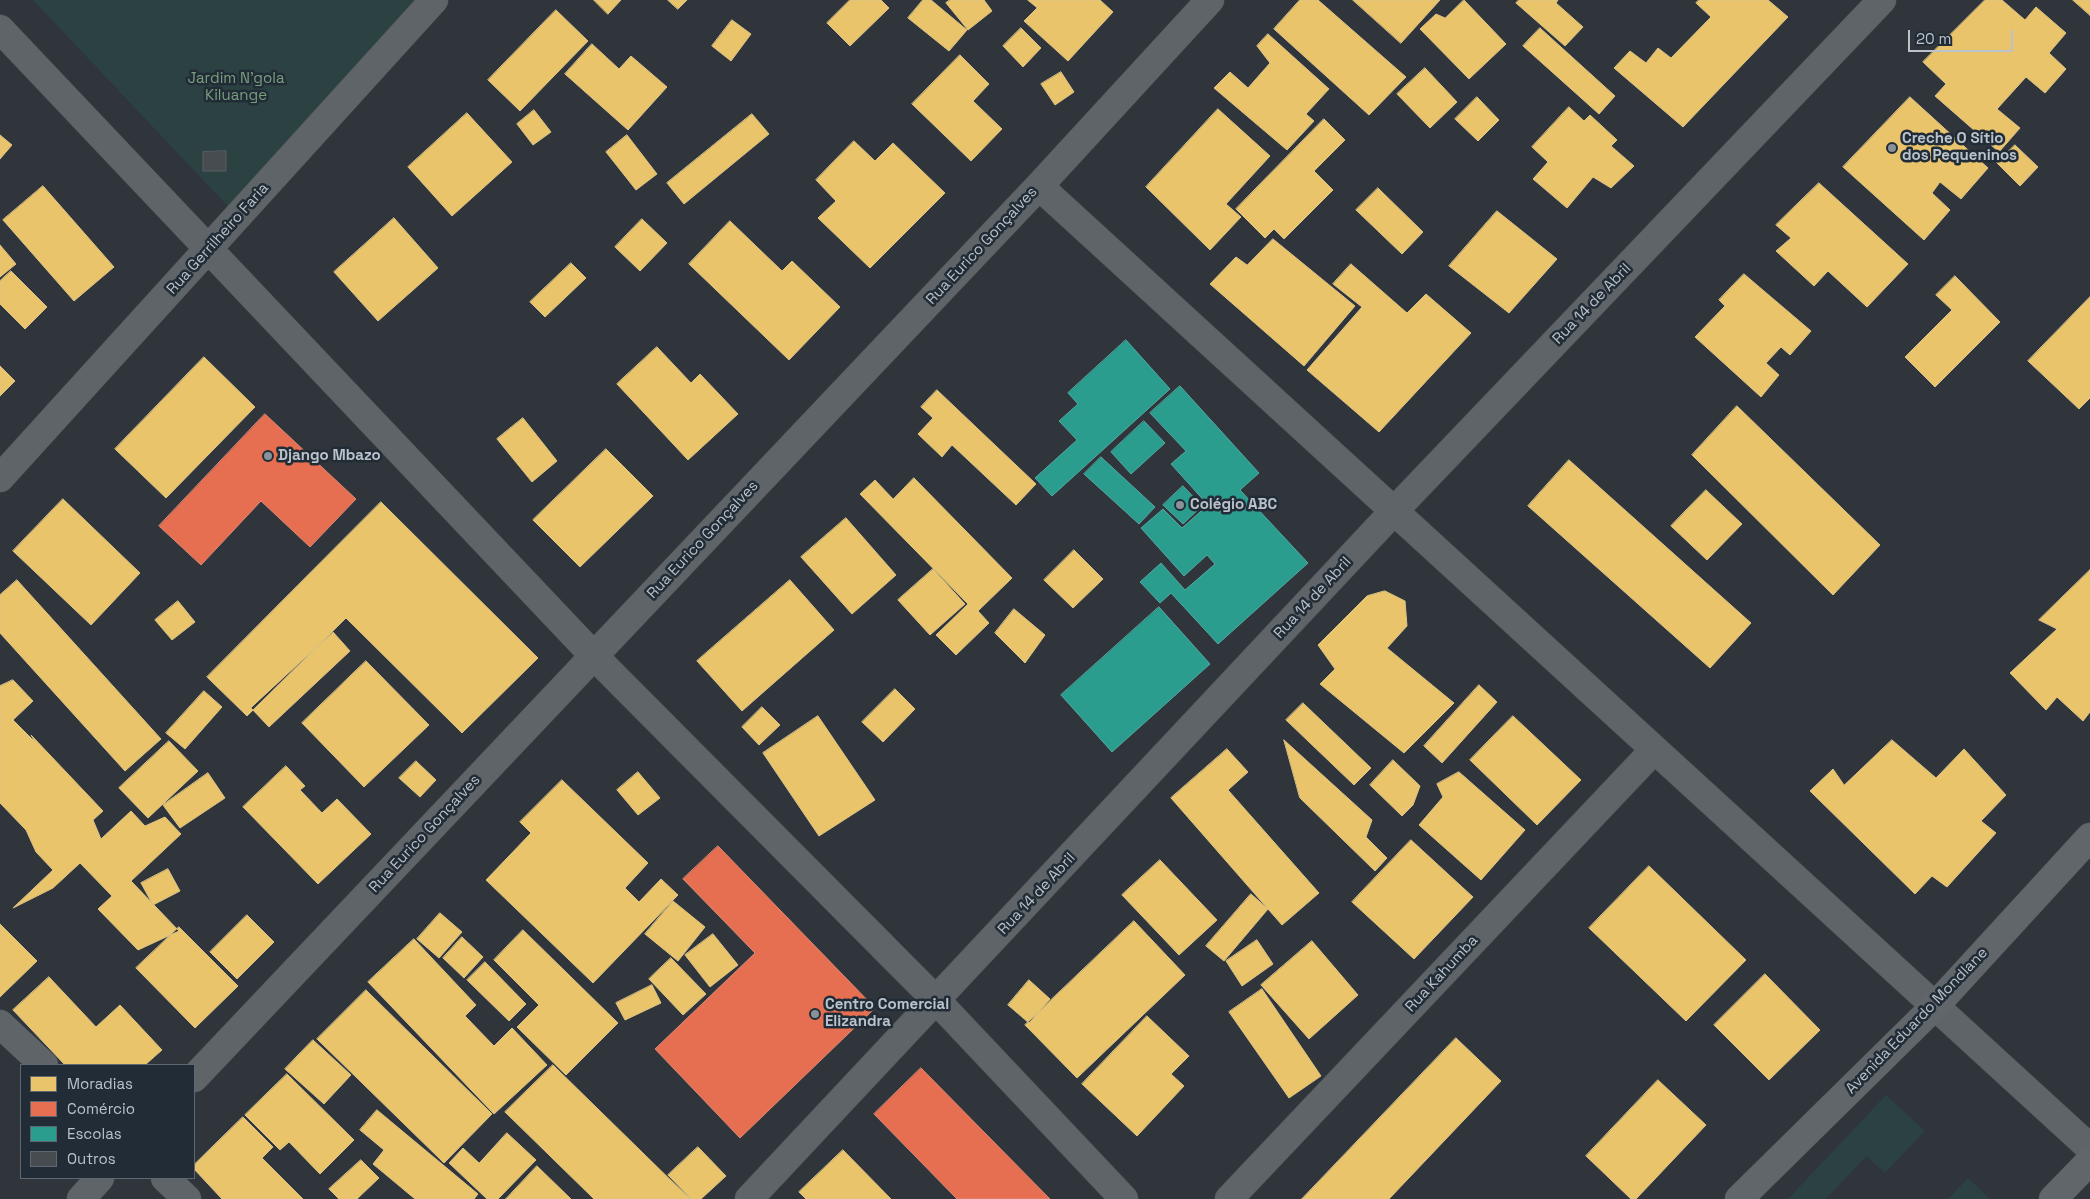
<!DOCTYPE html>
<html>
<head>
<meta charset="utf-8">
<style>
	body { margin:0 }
	#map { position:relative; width:2090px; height:1199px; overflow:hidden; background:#2f353b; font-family:"Space Grotesk",sans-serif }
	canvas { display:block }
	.legend { position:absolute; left:20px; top:1064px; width:175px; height:115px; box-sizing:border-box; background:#222c36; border:1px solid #5f6872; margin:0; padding:6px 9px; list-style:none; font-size:15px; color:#bac2cb }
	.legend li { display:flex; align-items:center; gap:10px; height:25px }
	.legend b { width:25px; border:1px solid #5f6872 }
	.scale { position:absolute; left:1908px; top:30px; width:105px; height:22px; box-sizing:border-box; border:2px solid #bac2cb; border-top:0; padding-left:6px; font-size:15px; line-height:18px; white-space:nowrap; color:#bac2cb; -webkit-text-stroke:4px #222c36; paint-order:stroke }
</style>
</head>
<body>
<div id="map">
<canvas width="2090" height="1199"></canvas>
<ul class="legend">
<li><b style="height:14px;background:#e9c46a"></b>Moradias</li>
<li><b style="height:14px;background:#e76f51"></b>Comércio</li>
<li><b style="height:14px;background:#2a9d8f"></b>Escolas</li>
<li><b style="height:14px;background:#474c51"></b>Outros</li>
</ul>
<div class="scale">20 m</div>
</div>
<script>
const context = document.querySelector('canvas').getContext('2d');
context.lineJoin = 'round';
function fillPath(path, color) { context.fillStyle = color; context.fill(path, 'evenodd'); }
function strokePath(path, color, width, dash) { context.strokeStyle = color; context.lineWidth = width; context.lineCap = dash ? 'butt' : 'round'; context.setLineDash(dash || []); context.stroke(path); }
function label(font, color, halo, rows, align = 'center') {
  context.font = font + ' "Space Grotesk",sans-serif'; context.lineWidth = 5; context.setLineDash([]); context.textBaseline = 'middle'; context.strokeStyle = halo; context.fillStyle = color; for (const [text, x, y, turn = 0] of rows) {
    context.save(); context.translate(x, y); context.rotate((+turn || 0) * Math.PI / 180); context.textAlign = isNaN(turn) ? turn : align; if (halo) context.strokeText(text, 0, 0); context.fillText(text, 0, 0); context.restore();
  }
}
const green = new Path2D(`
	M33,0H434L238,217Z
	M1886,1095L1925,1131L1885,1173L1866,1156L1826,1199H1788Z
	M1968,1178L1990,1199H1948Z`);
const homes = new Path2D(`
	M594,0H621L608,14Z
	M668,0H687L678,9Z
	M850,0H881L889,8L850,46L827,23Z
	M923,0H931L967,30L949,51L908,18Z
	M950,0H984L992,11L968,30L946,3Z
	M1028,0H1100L1113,12L1068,61L1024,21L1037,8Z
	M1300,0H1318L1406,77L1369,115L1274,29Z
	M1353,0H1440L1401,43Z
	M1464,0L1506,44L1469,79L1420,29L1436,14L1445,18Z
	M1519,0H1558L1556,3L1583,27L1565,46L1516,3Z
	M1699,0H1768L1788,17L1683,127L1614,68L1630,51L1646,63L1658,48L1671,58L1711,17L1696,3Z
	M1985,0H2002L2025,20L2036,7L2066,33L2049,53L2066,69L2045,93L2026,77L1997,109L2020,128L1999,152L1935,96L1946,84L1923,62Z
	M2073,0H2090V15Z
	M556,10L588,41L520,111L488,80Z
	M732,20L751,34L731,61L712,46Z
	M1021,28L1041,48L1023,67L1003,46Z
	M1540,28L1615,96L1599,114L1523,46Z
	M1268,34L1329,89L1306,114L1314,121L1287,150L1214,88L1230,72L1248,88L1270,63L1257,46Z
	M592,44L619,69L631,56L667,87L628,130L565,74Z
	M960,55L989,84L973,101L1002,129L971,161L912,104Z
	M1425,68L1457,102L1430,128L1397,94Z
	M1061,72L1074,92L1055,105L1041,84Z
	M1477,97L1499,120L1478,141L1455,119Z
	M1910,97L1988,168L1961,199L1940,182L1932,193L1950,210L1924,240L1843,167Z
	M1569,107L1584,121L1590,115L1617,140L1611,146L1634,166L1611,188L1593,177L1567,208L1533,179L1548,162L1532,147Z
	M1218,109L1270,156L1226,204L1241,217L1210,250L1146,187Z
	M534,110L551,132L533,145L517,124Z
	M467,113L512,162L452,216L408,167Z
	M752,114L769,134L684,204L667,183Z
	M1324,119L1345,140L1314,171L1333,190L1284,239L1274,229L1265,238L1236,209Z
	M0,135L12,145L0,159Z
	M627,135L657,174L636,190L606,152Z
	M854,141L875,161L893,143L945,193L870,268L818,218L836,201L816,180Z
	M2015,145L2038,167L2020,186L1997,163Z
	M1819,183L1908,264L1867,307L1828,271L1814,286L1776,251L1791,238L1776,225Z
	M43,186L114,267L74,301L3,220Z
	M1378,188L1423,232L1402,254L1356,210Z
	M1497,211L1557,259L1509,313L1449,266Z
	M394,218L438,268L378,321L334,272Z
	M642,219L667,243L640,271L615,247Z
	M730,221L782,271L792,261L840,307L789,360L689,264Z
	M1273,239L1355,306L1304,366L1210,284L1236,257L1247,265Z
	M0,245L16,264L0,277Z
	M571,263L586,278L545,317L530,302Z
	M1351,264L1407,313L1426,294L1471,333L1379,432L1307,370L1362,307L1333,284Z
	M11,271L47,307L25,329L0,304V281Z
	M1744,274L1811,331L1790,355L1781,347L1766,363L1779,375L1761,397L1695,337L1725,306L1719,300Z
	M1955,276L2000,322L1935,387L1905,357L1952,310L1936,295Z
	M2090,297V398L2079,409L2028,361Z
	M657,347L691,383L700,374L738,414L688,460L617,384Z
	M204,357L255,407L166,498L115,449Z
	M0,366L15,381L0,396Z
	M937,390L1036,484L1016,505L952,445L942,457L918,434L933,418L921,407Z
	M1737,406L1880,545L1833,595L1692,455Z
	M523,418L557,461L532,482L497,439Z
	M606,449L653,496L580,567L533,520Z
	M1569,460L1751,623L1710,668L1528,506Z
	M914,478L1012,578L978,611L989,623L956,655L936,635L968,604L860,494L875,480L893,499Z
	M1706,490L1742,524L1707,560L1671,526Z
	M63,499L140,573L91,625L13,551Z
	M381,502L538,658L462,733L346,618L247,716L207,677Z
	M846,518L896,575L852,614L801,557Z
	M1074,550L1103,579L1073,608L1044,580Z
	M933,569L965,604L930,635L898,600Z
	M2090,570V712L2083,721L2057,697L2046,710L2010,673L2057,629L2039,620Z
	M17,580L161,739L125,771L0,633V595Z
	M790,580L834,630L742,711L697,661Z
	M1385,591L1405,601L1407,626L1387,648L1454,703L1404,753L1320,684L1335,669L1318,645L1367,596Z
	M178,601L195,622L172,640L155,620Z
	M1014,609L1045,635L1025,663L995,633Z
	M333,632L350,651L269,727L251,708Z
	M366,661L429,725L364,787L302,723Z
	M13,680L33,701L13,720L35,742L31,735L103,811L93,820L101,839L131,811L145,826L165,817L181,834L131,881L179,931L138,950L98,909L112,896L80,863L53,888L13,908L53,870L36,852L26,830L0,803V686Z
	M1479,685L1497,702L1442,763L1424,746Z
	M895,689L915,709L883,742L862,722Z
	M204,691L222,707L185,749L166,733Z
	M1303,703L1371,768L1354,785L1286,720Z
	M762,707L780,725L759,745L742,727Z
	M818,716L875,800L819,836L763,753Z
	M1513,716L1581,780L1537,825L1470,760Z
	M1284,740L1372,820L1366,837L1387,858L1375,871L1300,798Z
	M1892,740L1936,778L1964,749L2006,795L1981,821L1996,833L1947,887L1932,876L1915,894L1810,791L1833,769L1844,785Z
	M169,741L198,771L148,818L119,788Z
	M1227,749L1248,772L1228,790L1319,893L1282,925L1171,798Z
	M1393,760L1420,786L1413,805L1402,816L1370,785Z
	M416,761L436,780L420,797L399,778Z
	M286,766L305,786L300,790L322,813L337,799L371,834L318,884L243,807Z
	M638,772L660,798L638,815L617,790Z
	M1459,772L1525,830L1481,880L1419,825L1443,797L1437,784Z
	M208,773L225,798L180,828L163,805Z
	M562,780L648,863L625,888L639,902L661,879L678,895L593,983L486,880L531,833L520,822Z
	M1411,840L1473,897L1414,959L1352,902Z
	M1160,860L1217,920L1179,955L1122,895Z
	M1649,866L1746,960L1686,1021L1589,928Z
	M168,869L180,891L153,905L141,883Z
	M1251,894L1268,909L1224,961L1206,946Z
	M673,901L705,927L678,961L645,934Z
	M440,913L462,932L439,958L417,939Z
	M247,915L274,942L237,979L210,952Z
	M1134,921L1185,975L1077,1078L1025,1025Z
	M0,924L37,961L0,997Z
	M179,927L238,986L195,1028L136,968Z
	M523,930L618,1023L566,1075L517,1027L539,1005L494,960Z
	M713,934L738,965L710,987L685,955Z
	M462,937L483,957L464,978L443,958Z
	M414,939L476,1005L465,1016L494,1046L512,1028L547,1065L494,1114L368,982Z
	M1257,940L1273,964L1242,986L1226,961Z
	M1312,941L1358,995L1309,1039L1261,985Z
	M671,958L706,994L683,1015L649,979Z
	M485,962L526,1004L509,1021L467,980Z
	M1765,974L1820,1030L1769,1080L1714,1025Z
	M49,977L96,1027L120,1005L162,1050L145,1065H65L13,1010Z
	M1029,980L1050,999L1029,1023L1008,1005Z
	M652,985L661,1003L625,1020L616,1003Z
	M1262,989L1321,1076L1289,1098L1229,1012Z
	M366,990L492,1114L444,1163L317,1039Z
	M1147,1016L1189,1056L1171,1074L1184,1086L1137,1136L1082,1084Z
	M1456,1038L1501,1081L1389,1199H1302Z
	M313,1040L351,1075L324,1104L285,1069Z
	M553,1065L690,1199H594L505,1112Z
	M287,1074L354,1140L320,1174L289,1142L280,1150L245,1115Z
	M1658,1080L1706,1125L1636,1199H1631L1586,1156Z
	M377,1110L478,1194L474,1199H415L373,1164L384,1150L360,1130Z
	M243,1117L273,1147L262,1158L303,1199H222L194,1169V1165Z
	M507,1133L536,1160L498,1199H487L449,1163L463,1148L479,1163Z
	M698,1147L726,1176L701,1199H691L668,1175Z
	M843,1150L891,1199H806L799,1192Z
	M361,1160L379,1178L357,1199H339L329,1189Z
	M537,1166L571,1199H506Z`);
const shops = new Path2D(`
	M265,414L356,499L310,547L261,501L201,565L159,526Z
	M718,846L875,1008L740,1138L655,1049L755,953L683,879Z
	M921,1068L1050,1199H957L874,1114Z`);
const schools = new Path2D(`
	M1126,340L1170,389L1052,496L1035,478L1077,440L1059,421L1078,404L1068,393Z
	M1180,386L1259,473L1240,490L1308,563L1218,644L1171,593L1160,603L1140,582L1161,563L1185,590L1215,564L1207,555L1184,576L1141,528L1163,509L1182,528L1208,505L1171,464L1186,451L1150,413Z
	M1144,421L1165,443L1131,474L1111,452Z
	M1101,457L1155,507L1139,524L1084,474Z
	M1183,486L1202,506L1183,524L1163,505Z
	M1159,607L1210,664L1112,752L1061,695Z`);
const building = new Path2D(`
	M226,151V171H203V152Z`);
const minor = new Path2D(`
	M0,29L594,656L937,1001L1124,1199
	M1039,186L2090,1148
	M0,478L434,0
	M0,1024L44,1065
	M194,1078L1039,186L1210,0
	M165,1178L187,1199
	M81,1199L100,1178
	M749,1199L1394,511L1882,0
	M1229,1199L1654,750`);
const primary = new Path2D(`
	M1739,1199L1935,1006L2090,837
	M2053,1199L2090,1161`);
const markers = [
	[1892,148,5,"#899199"],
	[268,456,5,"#899199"],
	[1180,505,5,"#899199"],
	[815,1014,5,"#899199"]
];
const parkNames = [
	["Jardim N'gola",236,79],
	["Kiluange",236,96]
];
const poiNames = [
	["Creche O Sítio",1902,139],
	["dos Pequeninos",1902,156],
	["Django Mbazo",278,456],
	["Colégio ABC",1190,505],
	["Centro Comercial",825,1005],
	["Elizandra",825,1022]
];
const streetNames = [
	["Rua Gerrilheiro Faria",218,239,-48],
	["Rua Eurico Gonçalves",982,246,-47],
	["Rua 14 de Abril",1592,304,-46],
	["Rua Eurico Gonçalves",703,540,-47],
	["Rua 14 de Abril",1313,598,-47],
	["Rua Eurico Gonçalves",425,834,-47],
	["Rua 14 de Abril",1037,894,-47],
	["Rua Kahumba",1442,974,-47],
	["Avenida Eduardo Mondlane",1917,1021,-46]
];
fillPath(green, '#2c4242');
fillPath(homes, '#e9c46a');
strokePath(homes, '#dbc387', 1);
fillPath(shops, '#e76f51');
strokePath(shops, '#da8876', 1);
fillPath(schools, '#2a9d8f');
strokePath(schools, '#55a8a1', 1);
fillPath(building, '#474c51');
strokePath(building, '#575c63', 1);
strokePath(minor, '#4c5156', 29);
strokePath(primary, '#4c5258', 29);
strokePath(minor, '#5f6469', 28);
strokePath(primary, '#61666b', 28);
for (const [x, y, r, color] of markers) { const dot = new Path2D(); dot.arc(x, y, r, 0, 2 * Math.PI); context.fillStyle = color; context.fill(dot); strokePath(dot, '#222c36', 2); }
label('15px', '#7a9f7f', '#222c36', parkNames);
label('bold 15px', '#bac2cb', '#222c36', poiNames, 'left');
label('15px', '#bac2cb', '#222c36', streetNames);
</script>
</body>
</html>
